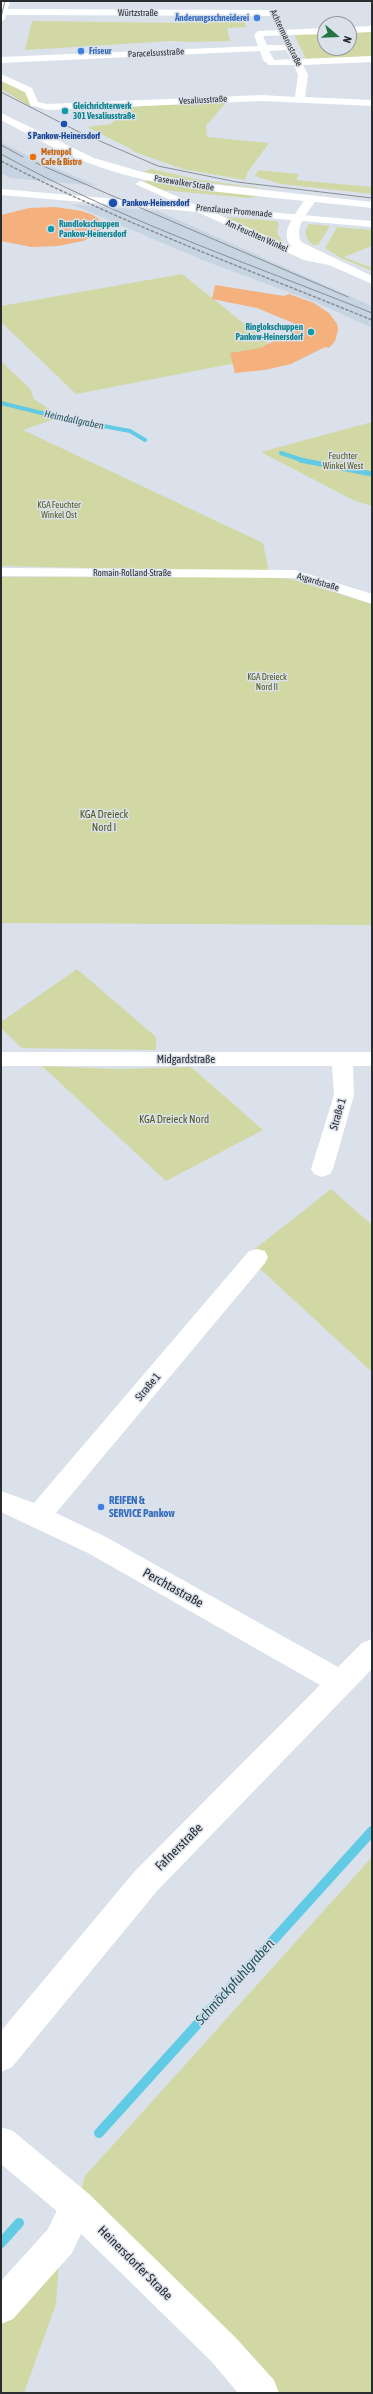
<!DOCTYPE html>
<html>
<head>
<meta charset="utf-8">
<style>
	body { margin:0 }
	#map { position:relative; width:373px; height:2394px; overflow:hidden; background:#dae1ea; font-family:"Asap Condensed",sans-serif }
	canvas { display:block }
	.frame { position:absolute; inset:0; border:2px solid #292c2f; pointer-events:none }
	.north { position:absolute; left:317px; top:16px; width:40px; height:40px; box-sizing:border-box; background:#dae1ea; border:1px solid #93999f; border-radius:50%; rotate:109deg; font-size:11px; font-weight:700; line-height:16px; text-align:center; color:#292c2f }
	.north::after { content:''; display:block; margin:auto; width:14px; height:18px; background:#267342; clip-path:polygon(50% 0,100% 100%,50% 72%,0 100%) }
</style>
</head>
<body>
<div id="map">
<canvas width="373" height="2394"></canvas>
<div class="frame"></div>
<div class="north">N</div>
</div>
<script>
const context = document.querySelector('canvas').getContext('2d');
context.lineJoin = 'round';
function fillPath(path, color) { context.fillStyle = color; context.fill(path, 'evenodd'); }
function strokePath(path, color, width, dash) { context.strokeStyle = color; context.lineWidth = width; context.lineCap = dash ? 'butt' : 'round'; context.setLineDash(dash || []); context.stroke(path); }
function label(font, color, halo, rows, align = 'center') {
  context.font = font + ' "Asap Condensed",sans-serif'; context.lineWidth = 3; context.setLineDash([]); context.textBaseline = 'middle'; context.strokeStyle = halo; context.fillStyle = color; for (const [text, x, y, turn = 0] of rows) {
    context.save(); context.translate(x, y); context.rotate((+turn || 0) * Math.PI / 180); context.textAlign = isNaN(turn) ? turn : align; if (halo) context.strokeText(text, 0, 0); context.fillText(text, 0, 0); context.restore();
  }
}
const built = new Path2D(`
	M1,142L38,161L98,186L10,178L1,173Z
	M71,204L158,211L372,306V328L315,302L205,261Z`);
const green = new Path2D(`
	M32,21L177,23L194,21H245V25L248,27L227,28L230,41L190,42L171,41L25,50Z
	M372,31V56L306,59L294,34L325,33V48H349V32Z
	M1,80L28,94L31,107L1,89Z
	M227,101L206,126L207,137L269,143L247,173L245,180L183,169L132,151L133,150L87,127L111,124L129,107Z
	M151,169L201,180L277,190L191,181L143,172Z
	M258,170L299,174L296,180L372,187V194L281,184L255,176Z
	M148,180L260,196L248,198L162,190L144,182Z
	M226,217L276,221L279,224L277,233L282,241L278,242Z
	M309,224L330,226L318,245H312C306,238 303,232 309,224Z
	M337,227L372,230V246L344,257L372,268V271L341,258L325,248Z
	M182,274L282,354L76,394L1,322V306Z
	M1,361L30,389L34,399L61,417L23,430L263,543L269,572L1,566Z
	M372,422V506L353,500L261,452Z
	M258,576L291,579L372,604V925L1,923V577Z
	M77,969L156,1037V1050L22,1048L1,1028V1022Z
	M42,1066L118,1069L191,1067L263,1130L166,1181Z
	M331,1189L372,1225V1372L246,1256Z
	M372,1857V2393H261L77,2206L85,2176Z
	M59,2263L56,2304L24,2393H1V2325Z`);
const streamFar2 = new Path2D(`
	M1,403L66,419L130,431L145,440
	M281,453L305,461`);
const streamFar1 = new Path2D(`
	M300,460L372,474`);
const stream = new Path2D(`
	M99,2133L372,1831
	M1,2243L19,2223`);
const building = new Path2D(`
	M55,207L82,211L93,215L100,220L102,227L100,232L83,241L58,246L32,247L1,241V215L29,208Z
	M215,285L284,296L289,294L314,303L329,313L337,324L338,330L335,341L329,348L325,347L291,364L265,370L235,373L230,353L260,348L303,327L257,308L212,299Z`);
const street = new Path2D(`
	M3,9L273,10L277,13L273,16L3,15L1,14Z
	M372,26V32L349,33V27Z
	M325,28V34L263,36L267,45H293L300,59L372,56V62L303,65L308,75L305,97L372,100V106L262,101L47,110L29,104L34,101L47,104L262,95L295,97L298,75L294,65H269L263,60L260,51L1,63V57L258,46L254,35L258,31ZM286,50L291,59L274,60L269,51Z
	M1,568L295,570L372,594V604L294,578L1,576Z
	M1,1052H372V1066H353L354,1095L333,1169L330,1174L322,1177L314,1174L311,1169L334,1095L332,1066H1Z
	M257,1249L265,1251L268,1257L265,1263L56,1513L106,1537L338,1667L362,1643L372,1639V1669L157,1891L12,2067L1,2072V2031L135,1871L320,1685L88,1553L1,1512V1491L34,1503L249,1251Z
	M77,2189L89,2194L94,2206L72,2253L13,2319L1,2324V2281L48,2229L65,2194Z`);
const secondary = new Path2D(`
	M2,1H10L5,19L1,22Z
	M1,74L32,88L39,104L37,106H31L25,92L1,81Z
	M1,113L94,158L142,172L201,183L372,202V208L315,202C305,216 295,226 301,242L372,276V284L329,265L304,260L135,184L140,181L144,182L294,248C276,236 296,213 304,201C232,193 154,189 86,162C57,150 29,135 1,120Z
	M1,2127L13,2131L89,2194L236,2338L274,2380L279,2393H238L212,2362L65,2218L1,2164Z`);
const primary = new Path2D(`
	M1,189L372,221V227L1,195Z`);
const tram = new Path2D(`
	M1,17L5,1
	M1,92L79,132L158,166L237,182L372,198
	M1,145L23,157
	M1,154C118,219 248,263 372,313
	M36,163L348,297`);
const rail = new Path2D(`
	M1,161C121,223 247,269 372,320`);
const markers = [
	[257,18,4,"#3f7fe0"],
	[81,51,4,"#3f7fe0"],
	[65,111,4,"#0f9aa8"],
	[64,124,4,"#1a4fb4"],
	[33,157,4,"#e8710a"],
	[113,203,5,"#1a4fb4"],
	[51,229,4,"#0f9aa8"],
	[311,332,4,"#0f9aa8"],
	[101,1507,4,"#3f7fe0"]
];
const farStreetnames = [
	["Würtzstraße",138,13],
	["Achtermannstraße",286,38,64],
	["Paracelsusstraße",156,53,-3],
	["Vesaliusstraße",203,100,-3],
	["Pasewalker Straße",184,183,9],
	["Prenzlauer Promenade",234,211,5],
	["Am Feuchten Winkel",257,236,24],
	["Romain-Rolland-Straße",132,573],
	["Asgardstraße",318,582,17]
];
const farShopnames = [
	["Änderungsschneiderei",249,18],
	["Friseur",89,51,"left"]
];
const farCulturenames = [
	["Gleichrichterwerk",73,106],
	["301 Vesaliusstraße",73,116],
	["Rundlokschuppen",59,224],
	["Pankow-Heinersdorf",59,234],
	["Ringlokschuppen",303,327,"right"],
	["Pankow-Heinersdorf",303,337,"right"]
];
const farTransitnames = [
	["S Pankow-Heinersdorf",64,136],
	["Pankow-Heinersdorf",122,203,"left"]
];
const farFoodnames = [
	["Metropol",41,152],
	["Cafe & Bistro",41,162]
];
const farParknames = [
	["Feuchter",343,456],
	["Winkel West",343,466],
	["KGA Feuchter",59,505],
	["Winkel Ost",59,515],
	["KGA Dreieck",267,677],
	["Nord II",267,687]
];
const farWaternames = [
	["Heimdallgraben",74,420,12]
];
const parkNames = [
	["KGA Dreieck",104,815],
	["Nord I",104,828],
	["KGA Dreieck Nord",174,1120]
];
const streetNames = [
	["Midgardstraße",186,1060],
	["Straße 1",338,1114,-74],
	["Straße 1",148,1387,-50]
];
const shopNames = [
	["REIFEN &",109,1501],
	["SERVICE Pankow",109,1514]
];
const nearStreetnames = [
	["Perchtastraße",173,1588,29],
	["Fafnerstraße",179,1847,-45],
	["Heinersdorfer Straße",135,2263,45]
];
const nearWaternames = [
	["Schmöckpfuhlgraben",235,1982,-48]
];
fillPath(built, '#c7d4e2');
fillPath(green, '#d1d8a3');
strokePath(streamFar2, '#61cae4', 4);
strokePath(streamFar1, '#61cae4', 5);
strokePath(stream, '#61cae4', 10);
fillPath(building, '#f4b07d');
fillPath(street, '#fff');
fillPath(secondary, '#fff');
fillPath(primary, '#fff');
strokePath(tram, '#888d93', 1);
strokePath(rail, '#888d93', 1.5, [3.5, 1.5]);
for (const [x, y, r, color] of markers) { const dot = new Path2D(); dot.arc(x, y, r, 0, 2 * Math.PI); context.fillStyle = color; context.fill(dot); strokePath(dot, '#dae1ea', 1.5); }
label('9px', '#292c2f', '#dae1ea', farStreetnames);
label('bold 9px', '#366cbe', '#dae1ea', farShopnames, 'right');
label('bold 9px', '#0d838f', '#dae1ea', farCulturenames, 'left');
label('bold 9px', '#164399', '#dae1ea', farTransitnames);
label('bold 9px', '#c56008', '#dae1ea', farFoodnames, 'left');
label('9px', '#53581e', '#dae1ea', farParknames);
label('italic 10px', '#25535f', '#dae1ea', farWaternames);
label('11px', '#53581e', '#dae1ea', parkNames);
label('11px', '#292c2f', '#dae1ea', streetNames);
label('bold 11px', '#366cbe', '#dae1ea', shopNames, 'left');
label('13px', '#292c2f', '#dae1ea', nearStreetnames);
label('italic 14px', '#25535f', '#dae1ea', nearWaternames);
</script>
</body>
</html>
